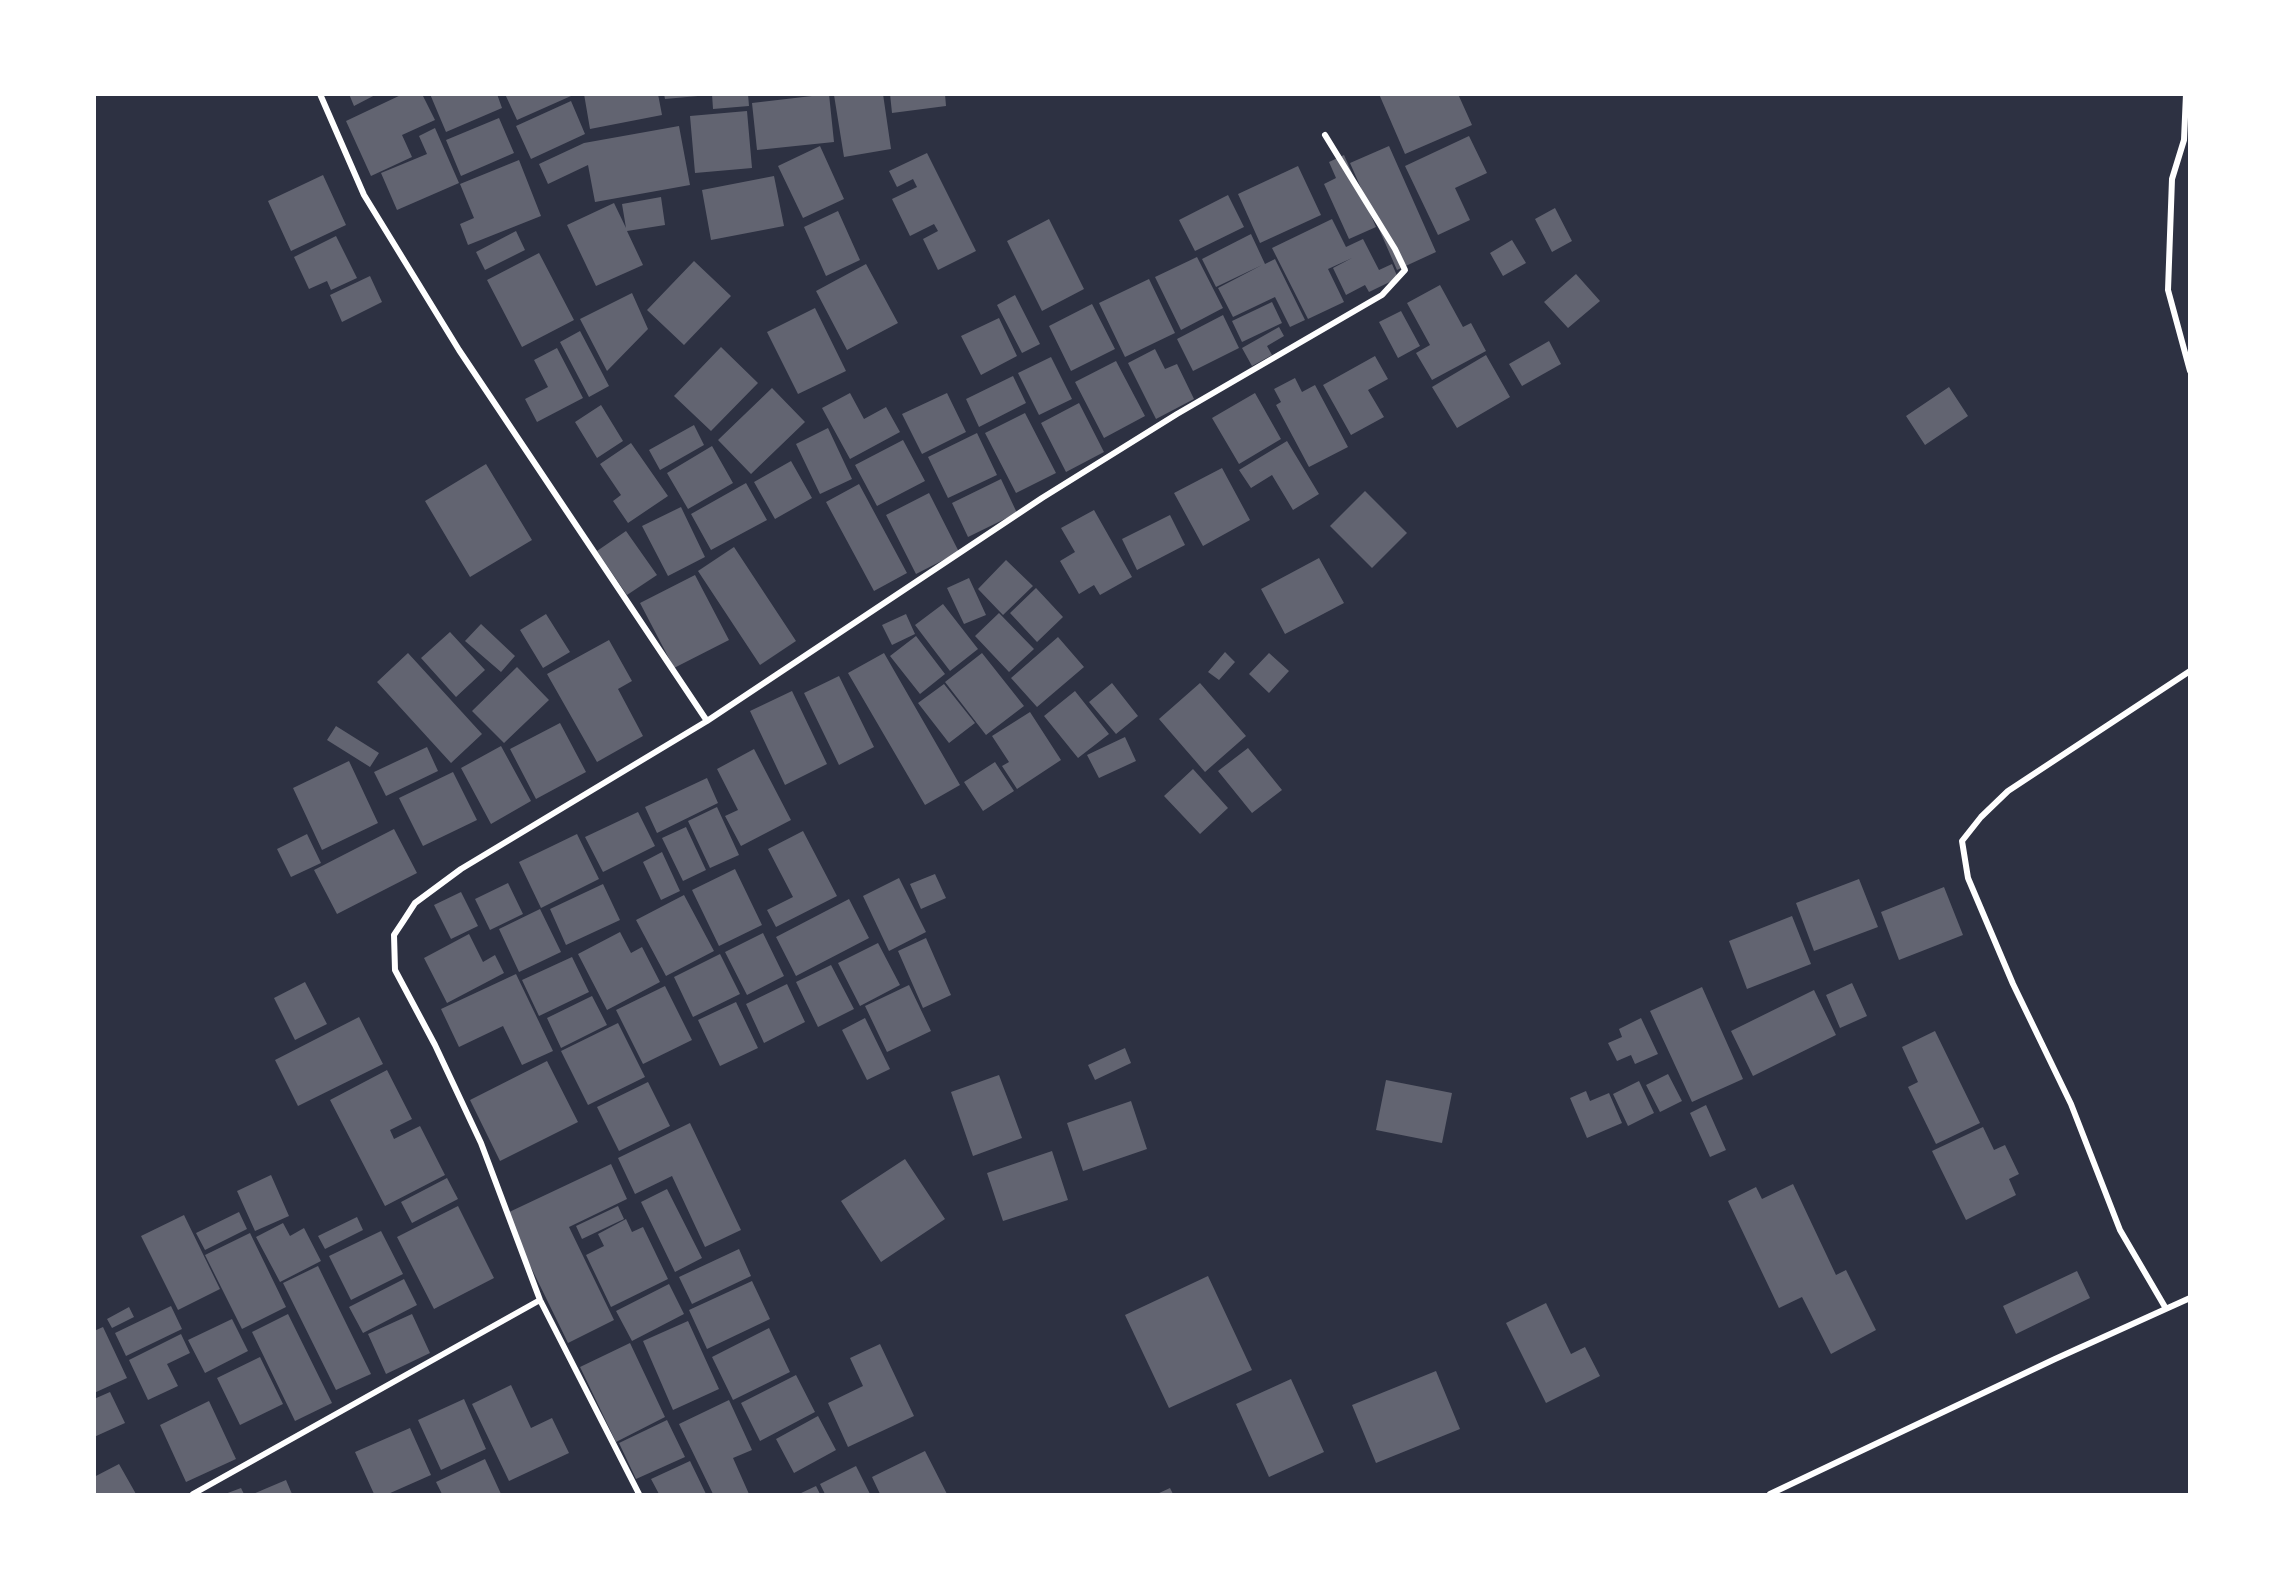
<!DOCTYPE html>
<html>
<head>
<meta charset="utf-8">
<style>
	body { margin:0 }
	#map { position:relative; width:2284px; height:1589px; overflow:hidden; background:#2d3142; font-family:"Work Sans",sans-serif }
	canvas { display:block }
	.frame { position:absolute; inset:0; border:96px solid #fff; pointer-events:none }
</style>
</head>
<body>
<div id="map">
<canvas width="2284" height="1589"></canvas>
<div class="frame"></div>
</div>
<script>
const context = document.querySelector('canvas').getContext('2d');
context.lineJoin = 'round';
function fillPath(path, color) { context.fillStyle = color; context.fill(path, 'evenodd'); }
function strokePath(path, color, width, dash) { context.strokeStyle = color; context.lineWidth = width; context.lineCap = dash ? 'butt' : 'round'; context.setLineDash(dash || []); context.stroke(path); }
const building = new Path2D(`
	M349,94H377L354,106Z
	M403,94H422L435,120L402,135L412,157L371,176L346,121Z
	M430,94H497L502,108L446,132Z
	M505,94H570L571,96L517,120Z
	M584,94H658L662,115L590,129Z
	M664,94H698V96L665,99Z
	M712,94H748L749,106L713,109Z
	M829,94L834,142L757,150L752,103Z
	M883,94L891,149L844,157L834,95Z
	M890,94H945L946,106L892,113Z
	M1379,94H1458L1472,125L1405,154Z
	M571,101L585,134L531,159L516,126Z
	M747,111L752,168L695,173L690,116Z
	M499,118L514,153L461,176L446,140Z
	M679,126L690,185L595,202L588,165L548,184L539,164L584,143Z
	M435,128L459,183L397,210L381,173L427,154L419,136Z
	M1469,136L1487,173L1455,188L1470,220L1438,235L1405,166Z
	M820,146L844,199L803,218L778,166Z
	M1389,146L1436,252L1397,270L1350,163Z
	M927,153L976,251L938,270L923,239L938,231L934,224L910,236L892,199L917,187L913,179L897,187L889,171Z
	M1344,155L1376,227L1349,239L1324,184L1336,178L1329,162Z
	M519,160L541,216L468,245L460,224L474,218L460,184Z
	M1298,166L1321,215L1260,243L1238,194Z
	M323,175L346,225L291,251L268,201Z
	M774,176L784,226L711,240L702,190Z
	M1228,195L1244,227L1195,251L1179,220Z
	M661,197L665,225L627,231L643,265L596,286L567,225L614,203L626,228L622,204Z
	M1555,208L1572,241L1552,252L1535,219Z
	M838,211L860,260L826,276L804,227Z
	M1049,219L1084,289L1042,311L1007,241Z
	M1332,219L1346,247L1363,239L1379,270L1392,264L1398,278L1369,292L1365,285L1346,295L1333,268L1352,258L1328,269L1344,302L1308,319L1272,248Z
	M516,231L525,250L485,270L476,252Z
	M1251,234L1265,264L1275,259L1305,320L1290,327L1275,297L1233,317L1218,288L1262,265L1216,287L1202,259Z
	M336,236L357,278L331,290L327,281L309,289L294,257Z
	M1512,240L1526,263L1503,276L1490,253Z
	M539,253L574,320L522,347L487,280Z
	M1197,257L1223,308L1181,330L1155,277Z
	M694,261L731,296L684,345L647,310Z
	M866,264L898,323L847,350L816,291Z
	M1576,274L1600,301L1568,328L1544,302Z
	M370,276L382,302L342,322L330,295Z
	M1149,279L1175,333L1125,357L1099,303Z
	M1440,285L1463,327L1471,323L1486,351L1432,380L1416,353L1430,345L1407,303Z
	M632,293L648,329L607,371L580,319Z
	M1015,295L1040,344L1022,353L997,305Z
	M1272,302L1282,323L1242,342L1232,321Z
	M1092,304L1115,349L1071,371L1049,326Z
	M815,308L846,371L798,394L767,332Z
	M1401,311L1420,346L1398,358L1379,322Z
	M1223,315L1239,348L1193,371L1177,339Z
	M999,318L1017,356L981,375L961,336Z
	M1279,327L1284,336L1267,346L1272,355L1252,366L1242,348Z
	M580,331L609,386L589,397L560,342Z
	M1549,341L1561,364L1522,386L1509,364Z
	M721,347L758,383L711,431L674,396Z
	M557,348L583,398L537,422L525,399L548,387L534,360Z
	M1155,349L1165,369L1177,364L1194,399L1156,419L1128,363Z
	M1486,355L1510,397L1457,428L1432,387Z
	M1375,356L1388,379L1368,390L1384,417L1351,435L1323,385Z
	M1051,357L1072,399L1039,415L1018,373Z
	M1116,361L1145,416L1104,438L1075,382Z
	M1013,376L1026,403L979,427L966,399Z
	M1295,378L1302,392L1315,385L1348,447L1309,467L1276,405L1281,402L1274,389Z
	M1949,387L1968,416L1925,445L1906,416Z
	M772,388L805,422L751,474L718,440Z
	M850,393L864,419L886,407L900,432L850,459L822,408Z
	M947,393L966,432L922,454L902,414Z
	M1255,393L1281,439L1239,464L1212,418Z
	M1079,403L1104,452L1066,472L1041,423Z
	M601,405L623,441L597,458L575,422Z
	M1025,413L1056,473L1016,493L985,433Z
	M694,425L704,445L660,470L649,450Z
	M828,428L852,479L820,494L796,444Z
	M977,433L997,475L948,498L928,457Z
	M903,440L925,481L877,506L855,465Z
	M1287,441L1319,494L1293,510L1272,475L1251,488L1239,470Z
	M631,443L668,496L628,523L613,501L621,495L600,464Z
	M712,446L733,483L688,509L667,473Z
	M791,461L812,498L775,519L754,482Z
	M486,464L532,540L470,577L425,501Z
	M1222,468L1250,520L1203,546L1174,493Z
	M1001,479L1017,513L968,537L952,503Z
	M746,483L767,520L711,550L691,514Z
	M859,484L907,573L874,591L826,502Z
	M1365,491L1407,533L1372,568L1330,526Z
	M929,493L959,552L916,574L886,515Z
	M681,507L705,557L668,576L642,526Z
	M1094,510L1132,577L1100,595L1094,585L1079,594L1060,561L1075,552L1061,528Z
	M1170,515L1185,545L1137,570L1122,539Z
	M626,531L657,575L627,595L597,551Z
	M734,547L796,641L760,665L698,571Z
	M1319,558L1344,603L1285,634L1261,589Z
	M1006,560L1033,586L1003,615L978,589Z
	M695,575L729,640L674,668L640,603Z
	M969,578L986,615L964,624L947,588Z
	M1036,588L1063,617L1037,642L1010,613Z
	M943,604L978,649L950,671L915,625Z
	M999,613L1034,649L1009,672L975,636Z
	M546,614L570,652L543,668L520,630Z
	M906,614L915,634L892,645L882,625Z
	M481,624L515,656L501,672L465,641Z
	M450,632L485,670L456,697L421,658Z
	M916,636L945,674L920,694L890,656Z
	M1058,637L1084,667L1037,707L1011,678Z
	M609,640L632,681L618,689L643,736L597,762L547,674Z
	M1225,652L1235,662L1219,680L1208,672Z
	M408,653L482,734L451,763L377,682Z
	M884,653L960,785L925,805L848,673Z
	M982,653L1024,706L986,735L945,682Z
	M1269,653L1289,671L1269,693L1249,674Z
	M517,667L549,700L504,743L472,711Z
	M839,676L874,747L839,765L804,693Z
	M1112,683L1138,716L1116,734L1089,702Z
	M1200,683L1246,736L1205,772L1159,719Z
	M944,684L975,723L949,743L918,703Z
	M792,691L827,764L785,785L750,711Z
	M1075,691L1109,734L1078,758L1044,716Z
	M1030,712L1061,760L1017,789L1002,766L1009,762L992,736Z
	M560,723L586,772L536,799L510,749Z
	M336,726L379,753L370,767L327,740Z
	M1125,737L1136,761L1099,778L1087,755Z
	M501,746L531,801L491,824L461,768Z
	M427,747L438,771L386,796L374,772Z
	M1248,748L1282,790L1252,813L1218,771Z
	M754,749L791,820L741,846L725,816L738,810L717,769Z
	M349,761L378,823L322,850L293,788Z
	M995,762L1014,791L983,811L964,782Z
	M1193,769L1228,808L1200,834L1164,796Z
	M453,772L477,820L423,846L399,798Z
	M707,778L718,803L657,833L645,807Z
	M717,807L739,855L710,868L688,821Z
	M638,812L655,846L603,872L585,837Z
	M686,827L706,870L683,881L662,838Z
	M394,829L417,873L337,914L314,870Z
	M803,831L837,896L776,927L767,910L793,897L768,849Z
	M307,834L321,863L291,877L277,849Z
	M577,834L599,879L541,908L519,862Z
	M662,852L680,891L661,900L643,862Z
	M735,869L762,925L719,946L692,890Z
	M935,874L946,898L921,909L910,884Z
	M899,878L926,932L889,951L863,896Z
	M1859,879L1878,927L1814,951L1796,903Z
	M508,883L523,914L490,930L475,899Z
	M603,884L620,920L566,945L550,909Z
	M1944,887L1963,935L1899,960L1881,912Z
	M461,892L478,926L451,939L434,905Z
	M684,895L714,951L666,976L636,920Z
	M849,899L869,938L796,976L776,937Z
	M540,909L561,952L519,972L499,929Z
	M1792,916L1811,964L1747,989L1729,941Z
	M620,932L631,953L642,947L660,982L607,1010L578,954Z
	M763,933L784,976L747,995L725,952Z
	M469,934L483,962L495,955L504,973L447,1003L424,958Z
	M926,938L951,995L923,1008L898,951Z
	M878,943L900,985L860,1006L838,963Z
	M720,954L740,994L693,1017L674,977Z
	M572,957L589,992L539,1016L522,980Z
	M831,965L854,1009L818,1027L796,982Z
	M516,974L553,1051L522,1065L503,1026L459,1047L441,1009Z
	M305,982L327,1024L295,1040L274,998Z
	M1852,983L1867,1016L1840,1028L1826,995Z
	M787,984L805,1022L764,1043L746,1004Z
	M909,985L931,1031L887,1052L865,1006Z
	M665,986L692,1040L643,1064L616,1010Z
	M1702,987L1743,1079L1692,1102L1650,1011Z
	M1814,990L1836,1035L1753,1076L1731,1031Z
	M592,996L607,1025L561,1048L547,1018Z
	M736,1002L758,1048L720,1066L698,1020Z
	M359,1017L383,1064L298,1106L275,1060Z
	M865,1018L890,1069L867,1080L842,1030Z
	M1641,1018L1658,1054L1635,1064L1631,1055L1617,1061L1608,1043L1622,1037L1619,1029Z
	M618,1023L645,1077L588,1105L561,1051Z
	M1935,1031L1980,1123L1936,1144L1908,1087L1918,1082L1902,1047Z
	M1125,1048L1131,1063L1095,1080L1088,1065Z
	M547,1061L578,1122L500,1161L470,1100Z
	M387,1070L412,1119L390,1130L394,1139L420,1126L445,1175L385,1206L330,1100Z
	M1668,1074L1682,1101L1660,1112L1646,1085Z
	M999,1075L1022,1138L973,1156L951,1092Z
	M1386,1080L1452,1093L1442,1143L1376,1130Z
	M1639,1081L1654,1113L1628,1126L1613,1094Z
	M648,1082L670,1126L619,1151L597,1107Z
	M1586,1091L1590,1101L1609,1093L1622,1123L1587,1138L1570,1098Z
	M1131,1101L1147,1149L1083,1171L1067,1123Z
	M1706,1105L1726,1150L1710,1157L1690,1113Z
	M690,1123L741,1230L705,1247L672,1176L635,1194L618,1158Z
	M1983,1127L1994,1150L2005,1145L2019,1174L2009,1179L2016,1195L1966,1220L1932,1151Z
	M1052,1151L1068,1200L1003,1221L987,1173Z
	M905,1159L945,1219L881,1262L841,1201Z
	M611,1164L627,1199L569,1227L614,1320L568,1343L505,1214Z
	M271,1175L289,1216L255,1231L237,1191Z
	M447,1178L458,1199L412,1223L401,1202Z
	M1793,1184L1836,1275L1846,1270L1876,1330L1831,1354L1802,1297L1779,1308L1728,1201L1756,1187L1762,1199Z
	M667,1189L702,1258L675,1272L641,1202Z
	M458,1206L494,1278L434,1309L397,1237Z
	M618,1206L624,1219L582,1239L576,1226Z
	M239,1212L247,1229L205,1250L196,1233Z
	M184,1215L220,1289L178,1310L141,1236Z
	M357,1217L363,1230L325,1249L318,1236Z
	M626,1219L632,1232L643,1227L668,1279L611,1307L586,1255L604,1246L598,1234Z
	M283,1223L290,1236L304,1228L321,1261L280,1282L256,1237Z
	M381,1231L403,1274L351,1300L329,1256Z
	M250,1233L286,1307L242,1329L205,1255Z
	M739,1249L751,1276L692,1304L679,1277Z
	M318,1266L371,1374L336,1390L283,1283Z
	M2077,1271L2090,1298L2016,1334L2003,1306Z
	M1208,1276L1252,1370L1169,1408L1125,1315Z
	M404,1279L417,1305L363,1333L349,1307Z
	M752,1281L770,1319L707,1349L689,1310Z
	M669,1284L684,1314L632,1341L616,1311Z
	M1546,1303L1571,1354L1585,1347L1600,1376L1546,1403L1506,1323Z
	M171,1306L182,1329L126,1356L115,1333Z
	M129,1307L134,1317L112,1328L107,1319Z
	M288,1314L332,1403L295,1421L252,1332Z
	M412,1314L430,1353L386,1374L368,1334Z
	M232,1319L248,1351L205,1373L188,1340Z
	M688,1321L719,1389L673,1410L643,1341Z
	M103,1327L127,1378L94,1393V1331Z
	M769,1328L790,1372L733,1400L712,1357Z
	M181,1334L190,1353L167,1364L178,1386L148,1400L129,1360Z
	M630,1343L665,1417L616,1442L580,1367Z
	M880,1344L914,1416L848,1447L828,1403L863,1386L850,1358Z
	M260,1357L283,1404L240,1425L217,1378Z
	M1436,1371L1460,1429L1376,1463L1352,1405Z
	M796,1375L815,1412L760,1441L741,1403Z
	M1291,1379L1324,1452L1269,1477L1236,1404Z
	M511,1385L531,1428L552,1418L569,1453L509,1481L472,1404Z
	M110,1392L125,1423L94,1437V1399Z
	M464,1399L486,1449L441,1470L418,1420Z
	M729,1400L752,1450L733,1458L749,1494H713L679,1424Z
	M209,1401L236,1459L186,1482L160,1425Z
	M818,1416L836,1450L794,1473L776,1439Z
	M667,1420L685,1457L636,1479L619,1443Z
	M410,1428L431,1475L388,1494H374L355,1452Z
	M925,1451L947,1494H880L872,1477Z
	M485,1459L501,1494H442L436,1482Z
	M690,1461L706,1494H659L651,1479Z
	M119,1464L136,1494H94V1477Z
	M856,1466L870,1494H825L820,1484Z
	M286,1480L292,1494H253Z
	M816,1486L820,1494H799Z
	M241,1488L244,1494H225Z
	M1170,1488L1173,1494H1157Z`);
const minor = new Path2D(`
	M320,94L364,195L459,350L707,721
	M2186,94L2184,140L2172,179L2168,290L2190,371
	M2165,1307L2120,1230L2071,1104L2013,984L1968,878L1962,841L1981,817L2008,791L2190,671
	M193,1494L540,1300
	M639,1494L540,1300L481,1143L435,1045L395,970L394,935L404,920L415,903L461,869L707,721L1042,498L1177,414L1382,295L1405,270L1395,249L1325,135
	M1770,1494L2055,1359L2190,1298`);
fillPath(building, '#626471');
strokePath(minor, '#fff', 6);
</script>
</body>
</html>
